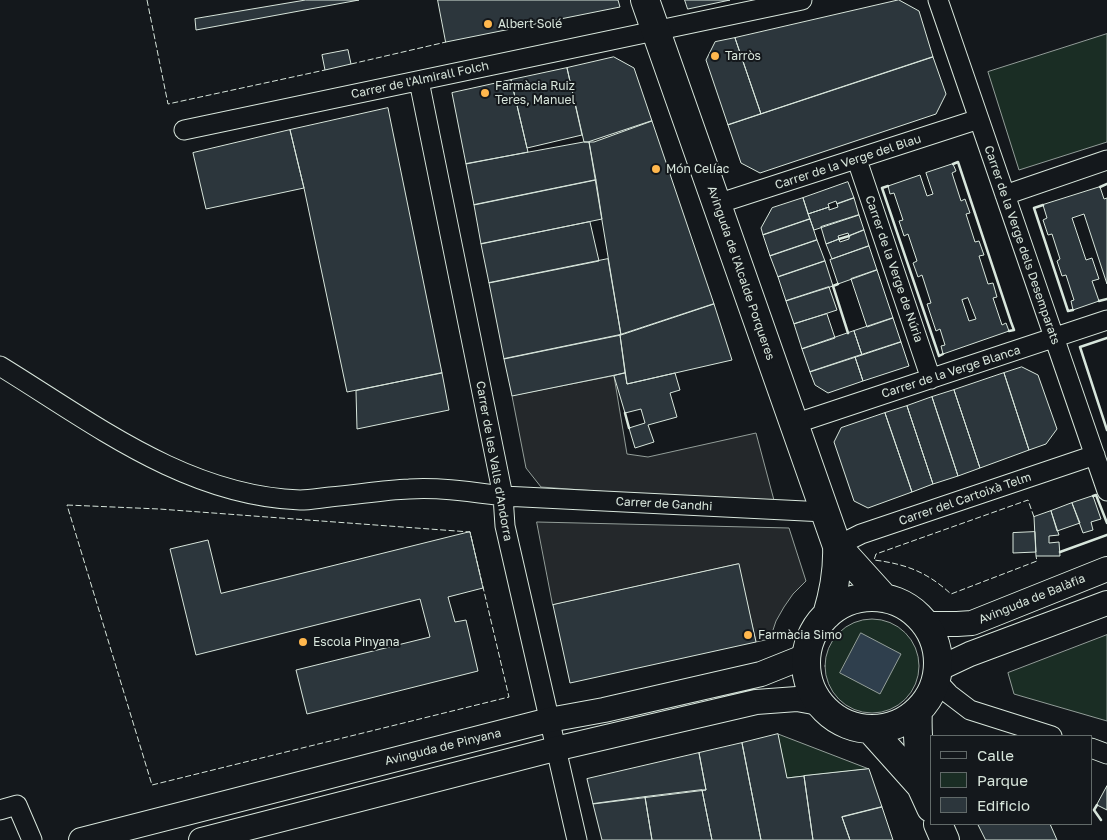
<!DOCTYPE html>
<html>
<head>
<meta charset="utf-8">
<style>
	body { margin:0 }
	#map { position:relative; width:1107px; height:840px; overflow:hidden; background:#14181c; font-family:"Golos Text",sans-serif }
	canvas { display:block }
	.legend { position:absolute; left:930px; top:735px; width:162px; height:90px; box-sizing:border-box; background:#14181c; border:1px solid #626a69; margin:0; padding:6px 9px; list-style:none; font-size:15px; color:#d8e6dc }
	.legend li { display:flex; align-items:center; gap:10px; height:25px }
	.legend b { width:25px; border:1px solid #626a69 }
</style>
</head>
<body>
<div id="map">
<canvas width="1107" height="840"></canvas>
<ul class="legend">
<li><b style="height:6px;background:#14181c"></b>Calle</li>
<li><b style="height:14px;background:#1a2d24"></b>Parque</li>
<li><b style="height:14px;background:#2c363c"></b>Edificio</li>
</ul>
</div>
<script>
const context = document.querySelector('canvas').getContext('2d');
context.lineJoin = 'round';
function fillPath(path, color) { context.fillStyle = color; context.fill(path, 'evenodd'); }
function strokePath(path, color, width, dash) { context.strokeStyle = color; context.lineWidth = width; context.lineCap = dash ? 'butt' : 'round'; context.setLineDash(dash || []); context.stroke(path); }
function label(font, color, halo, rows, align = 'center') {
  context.font = font + ' "Golos Text",sans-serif'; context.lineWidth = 4; context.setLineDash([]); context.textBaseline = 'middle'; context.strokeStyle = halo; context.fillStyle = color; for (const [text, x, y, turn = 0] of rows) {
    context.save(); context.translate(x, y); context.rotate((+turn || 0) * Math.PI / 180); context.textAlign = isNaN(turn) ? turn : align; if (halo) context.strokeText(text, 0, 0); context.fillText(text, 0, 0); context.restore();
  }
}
const green = new Path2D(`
	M1107,34V142L1019,170L988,72Z
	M825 666a47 47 0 1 1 94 0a47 47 0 1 1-94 0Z
	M1107,635V721L1014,694L1008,673Z
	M778,734L869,769L787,778Z`);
const parking = new Path2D(`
	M614,376L627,454L648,457L756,433L775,504L541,487L526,468L512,396Z
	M537,522L789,528L806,581L793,594L784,607L776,621L770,639L756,642L738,564L553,605Z`);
const water = new Path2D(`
	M861,633L901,654L880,694L840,673Z`);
const building = new Path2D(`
	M306,0H359L196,30L195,19Z
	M438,0H618L620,7L446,42Z
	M685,0H730L688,9Z
	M899,0L919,11L933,57L761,114L735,38Z
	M735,38L761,114L728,125L706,60L715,42Z
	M348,50L351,64L325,70L322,55Z
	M614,57L634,68L652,121L594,142H584L567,68Z
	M933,57L946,94L936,114L760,173L741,163L728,125Z
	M567,68L582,135L527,148L511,80Z
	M511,80L528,152L466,164L452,93Z
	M388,108L442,373L347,392L304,188L290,130Z
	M652,121L714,304L621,335L589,142Z
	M290,130L304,188L206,209L193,153Z
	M584,142H589L596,180L474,205L466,164Z
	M953,164L956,171L952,173L961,201L965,199L970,213L966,214L975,242L979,241L984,255L979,256L988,284L993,283L997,297L993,298L1002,325L1006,323L1009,331L943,354L941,346L945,345L940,329L936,331L927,304L931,303L922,275L918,277L913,263L917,261L908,234L904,236L899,221L903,220L894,193L890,194L888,186L920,175L927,196L933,194L926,173ZM968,298L976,319L969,321L962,300Z
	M596,180L602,219L481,244L474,205Z
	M848,182L854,198L837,204L836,201L828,204L829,207L808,214L803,198Z
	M1100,187L1104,199L1107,198V284L1084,214L1072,218L1086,260L1092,258L1099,279L1092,281L1099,301L1073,310L1071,301L1074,300L1066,275L1062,276L1057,261L1060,259L1052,234L1048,235L1043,220L1047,218L1043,205Z
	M803,198L810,219L763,235L761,228L772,208Z
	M854,198L859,215L814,230L808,214L829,207V210L838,207L837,204Z
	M859,215L864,230L849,236L848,233L838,236L839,239L826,244L821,227Z
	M810,219L817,240L770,256L763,235Z
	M590,222L599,261L489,283L481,244Z
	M864,230L869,246L832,259L826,244L839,239L840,242L849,239V236Z
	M817,240L825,261L778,277L770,256Z
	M869,246L877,270L838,284L830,260Z
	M608,259L621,335L504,359L489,283Z
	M825,261L833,286L786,301L778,277Z
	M877,270L893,318L867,327L851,279Z
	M829,287L837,310L794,324L786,301Z
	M714,304L732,360L627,384L620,335Z
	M827,314L835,338L802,349L794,324Z
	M893,318L901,342L862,355L854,331Z
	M854,331L862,355L810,372L802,349Z
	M620,335L625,373L512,396L504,359Z
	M901,342L909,366L863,381L855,357Z
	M855,357L863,381L828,393L815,385L810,372Z
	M1022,367L1038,375L1057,429L1046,444L1029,450L1004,373Z
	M442,373L449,410L357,429L356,391Z
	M625,373L627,384L675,373L680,390L670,393L677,417L648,425L654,442L635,448L629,428L645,423L641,409L625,413L614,376Z
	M1004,373L1029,450L980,468L954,390Z
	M954,390L980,468L958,476L932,397Z
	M932,397L958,476L933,484L907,406Z
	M907,406L933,484L912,492L885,413Z
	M885,413L912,492L868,508L854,501L834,442L841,428Z
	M1093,496L1101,519L1091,522L1093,530L1083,533L1072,503Z
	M1072,503L1080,523L1057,531L1051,511Z
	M1051,511L1059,535L1049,536V543L1059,542L1060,556H1036L1034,517Z
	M470,532L483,588L448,597L455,622L466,620L478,671L307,714L296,670L430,637L420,599L196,655L170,549L208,540L221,593Z
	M1035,532L1036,552L1013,553V533Z
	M739,564L756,642L570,683L553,605Z
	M778,734L787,778L804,776L813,840H761L742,743Z
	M742,743L761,840H712L702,790H706L699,753Z
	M699,753L706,790L593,804L587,779Z
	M869,769L882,807L842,817L850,840H813L804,776Z
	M1107,786V810L1097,805Z
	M702,790L712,840H652L645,797Z
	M645,797L652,840H602L593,804Z
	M882,807L893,840H850L842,817Z
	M978,824H1050L1057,840H986Z`);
const minor = new Path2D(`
	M938,0L1107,491
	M419,81L503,496L505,526L577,840
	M184,130L802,0
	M857,160L931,379
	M1005,195L1107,160
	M717,204L979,119
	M0,366C93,423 186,496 300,500C310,500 320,498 330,497C356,495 382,490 409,489C440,487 472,492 503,496L825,512
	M794,424L1107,320
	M837,546L861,534L1095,455
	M936,680L949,694L970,710L1052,736
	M1091,748L1107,754
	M0,810L17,805L32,840`);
const tertiary = new Path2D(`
	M926,624H957L972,623L1107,569
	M938,669L970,654L1107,603
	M81,840L549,720L604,710L761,674L806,656
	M201,840L555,749L756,702L797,699L819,703`);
const primary = new Path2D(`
	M645,0L837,546C838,570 834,592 827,615
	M837,546L884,598
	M806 663a66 66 0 1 1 132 0a66 66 0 1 1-132 0Z
	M918,711C916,736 921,760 921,786
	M870,729L921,786L931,808
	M938,824L945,840`);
const fence = new Path2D(`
	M147,0L168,104L325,70
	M351,64L446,42
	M67,505L159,509L470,532L509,697L152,785Z
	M1034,517L1028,500L876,554L874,560C906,564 927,572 951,594L1037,561L1036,556`);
const wall = new Path2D(`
	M953,164L958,162L1011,322L1014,330L1009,331
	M888,186L882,188L939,356L943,354
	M1100,187L1107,184
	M1043,205L1034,208L1068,311L1073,310
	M839,239L849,236
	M838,284L833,286L848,333
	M1099,301L1107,299
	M1107,338L1080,347L1107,430
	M625,413L629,428
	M1093,496L1096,495L1107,523
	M1060,552L1107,535
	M1097,805L1094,810L1101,820`);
const markers = [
	[488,24,5,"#ffb74d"],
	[715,56,5,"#ffb74d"],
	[485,93,5,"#ffb74d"],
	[656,169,5,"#ffb74d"],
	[748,635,5,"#ffb74d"],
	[303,642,5,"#ffb74d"]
];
const poiNames = [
	["Albert Solé",498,24],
	["Tarròs",725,56],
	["Farmàcia Ruiz",495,86],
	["Teres, Manuel",495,100],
	["Món Celíac",666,169],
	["Farmàcia Simo",758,635],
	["Escola Pinyana",313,642]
];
const streetNames = [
	["Carrer de l'Almirall Folch",420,80,-12],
	["Carrer de la Verge del Blau",848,162,-18],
	["Carrer de la Verge dels Desemparats",1022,245,71],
	["Carrer de la Verge de Núria",894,269,71],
	["Avinguda de l'Alcalde Porqueres",741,273,71],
	["Carrer de la Verge Blanca",951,372,-18],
	["Carrer de les Valls d'Andorra",494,461,80],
	["Carrer del Cartoixà Telm",965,499,-19],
	["Carrer de Gandhi",664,504,3],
	["Avinguda de Balàfia",1032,599,-22],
	["Avinguda de Pinyana",443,747,-14]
];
fillPath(green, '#1a2d24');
strokePath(green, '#939e99', 1);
fillPath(parking, '#24282b');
strokePath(parking, '#939e99', 1);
fillPath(water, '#2f3f4d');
strokePath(water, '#939e99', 1);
fillPath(building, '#2c363c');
strokePath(building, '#d8e6dc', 1);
strokePath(minor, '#d8e6dc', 21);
strokePath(tertiary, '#d8e6dc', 26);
strokePath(primary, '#d8e6dc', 30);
strokePath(minor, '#14181c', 19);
strokePath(tertiary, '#14181c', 24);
strokePath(primary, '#14181c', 28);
strokePath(fence, '#d8e6dc', 1, [6, 2.5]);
strokePath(wall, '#d8e6dc', 2.5);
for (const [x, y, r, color] of markers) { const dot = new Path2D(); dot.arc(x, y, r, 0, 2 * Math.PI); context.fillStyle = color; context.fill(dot); strokePath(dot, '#14181c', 2); }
label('12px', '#d8e6dc', '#14181c', poiNames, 'left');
label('12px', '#d8e6dc', '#14181c', streetNames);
</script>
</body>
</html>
